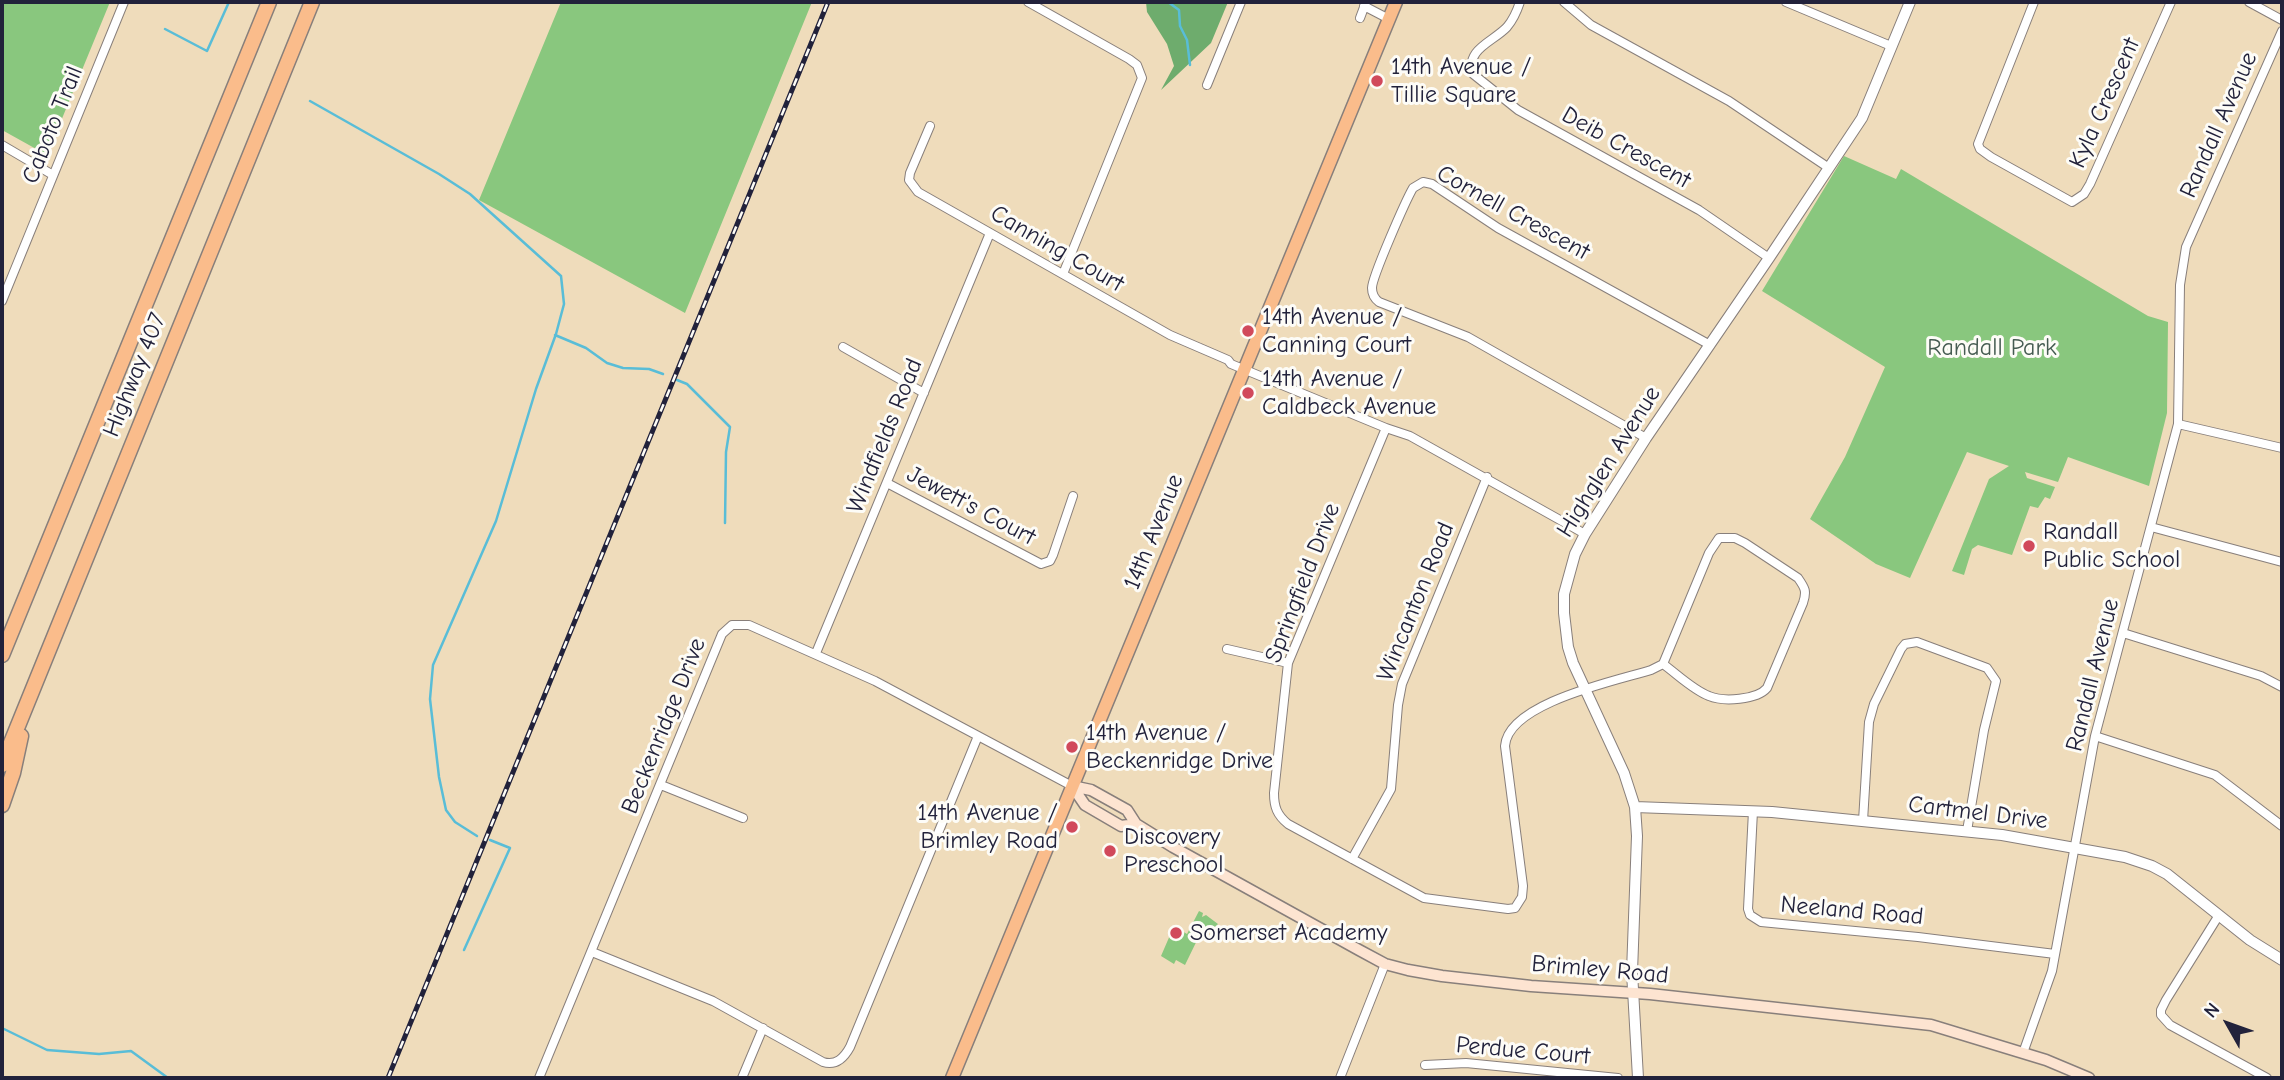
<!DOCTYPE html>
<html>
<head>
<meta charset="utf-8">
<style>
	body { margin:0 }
	#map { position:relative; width:2284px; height:1080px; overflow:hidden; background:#efdcbb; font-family:"Comic Neue",sans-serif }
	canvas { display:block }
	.frame { position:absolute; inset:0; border:4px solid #22223b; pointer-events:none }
	.north { position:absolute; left:2193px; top:989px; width:70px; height:70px; -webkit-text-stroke:5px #fdfcf7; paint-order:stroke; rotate:310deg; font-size:19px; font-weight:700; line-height:28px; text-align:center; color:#22223b }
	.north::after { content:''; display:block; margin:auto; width:24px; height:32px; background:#22223b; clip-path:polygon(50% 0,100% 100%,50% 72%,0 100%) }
</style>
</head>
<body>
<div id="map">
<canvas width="2284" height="1080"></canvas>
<div class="frame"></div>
<div class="north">N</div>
</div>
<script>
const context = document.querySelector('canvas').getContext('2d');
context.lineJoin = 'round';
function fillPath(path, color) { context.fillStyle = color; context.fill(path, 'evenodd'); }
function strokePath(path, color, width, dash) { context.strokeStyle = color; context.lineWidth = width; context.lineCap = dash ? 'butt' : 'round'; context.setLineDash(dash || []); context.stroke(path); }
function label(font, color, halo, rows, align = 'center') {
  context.font = font + ' "Comic Neue",sans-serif'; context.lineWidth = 6; context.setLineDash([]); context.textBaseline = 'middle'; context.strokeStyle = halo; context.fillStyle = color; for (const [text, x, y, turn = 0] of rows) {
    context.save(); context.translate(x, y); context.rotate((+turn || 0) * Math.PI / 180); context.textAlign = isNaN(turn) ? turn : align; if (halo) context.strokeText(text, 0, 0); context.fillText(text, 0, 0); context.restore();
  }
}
const green = new Path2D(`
	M2,2H110L47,155L2,130Z
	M561,2H812L685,313L479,200Z
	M1844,156L1896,179L1901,169L2148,316L2168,322L2167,413L2149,486L2068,457L2058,482L2025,472L2027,478L2055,487L2050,499L2045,497L2038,508L2030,506L2012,555L1978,545L1972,549L1964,575L1952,571L1989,479L2009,466L1967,452L1910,578L1876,564L1810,519L1845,457L1885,367L1762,291Z
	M1199,911L1203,913L1202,917L1206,915L1218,924L1212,930L1204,926L1185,965L1176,960L1174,964L1161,956L1174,926L1187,934Z`);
const forest = new Path2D(`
	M1146,2H1228L1211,43L1161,90L1174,66L1167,44L1147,12Z`);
const stream = new Path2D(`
	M1168,2L1179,10L1180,26L1187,40L1190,65
	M165,29L207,51L229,2
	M310,101L439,174L470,194L561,276L564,304L556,334L536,389L496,521L433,665L430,699L439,777L446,810L455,822L477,836
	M555,335L586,348L607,363L623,368L649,369L663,374
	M677,380L687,384L730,427L726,452L725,523
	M464,950L510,848L490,840
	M2,1028L47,1050L99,1054L131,1051L168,1078`);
const minor = new Path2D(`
	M1028,2L1129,59L1137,65L1142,78L1063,274
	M1520,2C1517,11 1513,20 1507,27C1493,42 1465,49 1473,74L1518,110L1699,210L1769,258
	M1564,2L1591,25L1729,101L1829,168
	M1786,2L1891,46
	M2034,2L1978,144L1980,149L1991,157L2072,202L2084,194L2090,184L2171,2
	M2249,2L2282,20
	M1364,6L1389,19
	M1360,18L1366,2
	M1207,85L1241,2
	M930,126L910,173L909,180L918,192L1170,335L1228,360L1231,364L1386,428L1410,436L1585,534
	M2,145L53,175
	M2,301L124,2
	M843,347L924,393
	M2178,424L2282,448
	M1386,428L1288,663L1274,793C1274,807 1277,815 1288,824L1424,898L1508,909L1515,908L1522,897L1523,886L1505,746C1508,703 1615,681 1651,670L1663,664L1709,553L1719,538H1735L1745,543L1798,578C1805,588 1807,591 1803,603L1767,688C1757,700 1723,702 1709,696C1693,690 1677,674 1663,664
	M1646,438L1468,337L1379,302C1375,299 1372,294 1372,288C1372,277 1406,200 1413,188L1423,182L1432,184L1498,228L1710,345
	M887,483L1041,564L1050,561L1053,555L1073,496
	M2151,527L2282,562
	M2123,633L2261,676L2282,687
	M1227,649L1288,663
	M816,653L990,233
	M2095,736L2215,775L2282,826
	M661,785L743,818
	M1753,811L1748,909L1750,915L1761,922L1918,937L2055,954
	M1863,821L1869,722L1874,704L1901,649L1905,644L1917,642L1987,668L1996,681L1984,730L1967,831
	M1352,859L1391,789L1398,705L1402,684L1487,477
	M2219,915L2166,1000L2161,1010V1015L2170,1025L2267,1078
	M592,952L713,1001L823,1062C836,1066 844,1058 850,1047L978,736
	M2023,1053L2052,971L2095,736L2178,424L2180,285L2186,247L2282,31
	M1425,1065L1466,1063L1618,1078
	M539,1078L722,634L732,625H749L875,681L1072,786
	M742,1078L763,1028
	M1340,1078L1385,964`);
const tertiary = new Path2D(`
	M1635,807L1772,812L2002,835L2125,857L2152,866L2167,874L2250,940L2282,960
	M1638,1078L1632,972L1637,836L1635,807L1624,773L1573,663L1568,647L1564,613V594L1575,554L1585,534L1646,438L1769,258L1862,118L1910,2`);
const secondary = new Path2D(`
	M1072,786L1091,790L1127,810L1136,824L1173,847L1359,950L1385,964L1408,970L1442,976L1531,986L1650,994L1931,1025L2046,1060L2089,1078
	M1072,786L1085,805L1121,826L1136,824`);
const primary = new Path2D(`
	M952,1078L1396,2`);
const motorway = new Path2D(`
	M2,655L269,2
	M2,765L312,2
	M2,805L13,773L21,736`);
const rail = new Path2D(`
	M388,1078L828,2`);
const markers = [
	[1377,81,7,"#d1495b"],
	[1248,331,7,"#d1495b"],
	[1248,393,7,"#d1495b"],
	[2029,546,7,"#d1495b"],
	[1072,747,7,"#d1495b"],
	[1072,827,7,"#d1495b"],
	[1110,851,7,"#d1495b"],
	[1176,933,7,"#d1495b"]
];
const poiNames = [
	["14th Avenue /",1391,67],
	["Tillie Square",1391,95],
	["14th Avenue /",1262,317],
	["Canning Court",1262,345],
	["14th Avenue /",1262,379],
	["Caldbeck Avenue",1262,407],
	["Randall",2043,532],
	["Public School",2043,560],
	["14th Avenue /",1086,733],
	["Beckenridge Drive",1086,761],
	["14th Avenue /",1058,813,"right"],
	["Brimley Road",1058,841,"right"],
	["Discovery",1124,837],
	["Preschool",1124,865],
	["Somerset Academy",1190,933]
];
const streetNames = [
	["Kyla Crescent",2105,103,-66],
	["Caboto Trail",53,125,-68],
	["Randall Avenue",2219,125,-66],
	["Deib Crescent",1626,148,29],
	["Cornell Crescent",1513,213,29],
	["Canning Court",1057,249,30],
	["Highway 407",135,375,-68],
	["Windfields Road",885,436,-68],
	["Highglen Avenue",1609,462,-58],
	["Jewett's Court",971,506,28],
	["14th Avenue",1154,532,-68],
	["Springfield Drive",1303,583,-69],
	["Wincanton Road",1416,602,-68],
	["Randall Avenue",2093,675,-76],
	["Beckenridge Drive",664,726,-68],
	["Cartmel Drive",1978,813,7],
	["Neeland Road",1852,911,5],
	["Brimley Road",1600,970,5],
	["Perdue Court",1523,1051,5]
];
const parkNames = [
	["Randall Park",1992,348]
];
fillPath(green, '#89c77e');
fillPath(forest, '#6eac6d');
strokePath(stream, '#59bdd7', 2.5);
strokePath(minor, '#887f7b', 10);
strokePath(tertiary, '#887f7b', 12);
strokePath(secondary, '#887f7b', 13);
strokePath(primary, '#887f7b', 15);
strokePath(motorway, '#887f7b', 17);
strokePath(minor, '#fff', 8);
strokePath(tertiary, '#fff', 10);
strokePath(secondary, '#fde4d1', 10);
strokePath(primary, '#fabc8b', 12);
strokePath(motorway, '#fabc8b', 14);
strokePath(rail, '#22223b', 5);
strokePath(rail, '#fdfcf7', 2.5, [8]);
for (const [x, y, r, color] of markers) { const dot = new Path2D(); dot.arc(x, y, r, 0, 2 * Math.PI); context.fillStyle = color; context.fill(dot); strokePath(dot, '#fdfcf7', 2.5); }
label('24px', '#22223b', '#fdfcf7', poiNames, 'left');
label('24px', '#22223b', '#fdfcf7', streetNames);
label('24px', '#465c52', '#fdfcf7', parkNames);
</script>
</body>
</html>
